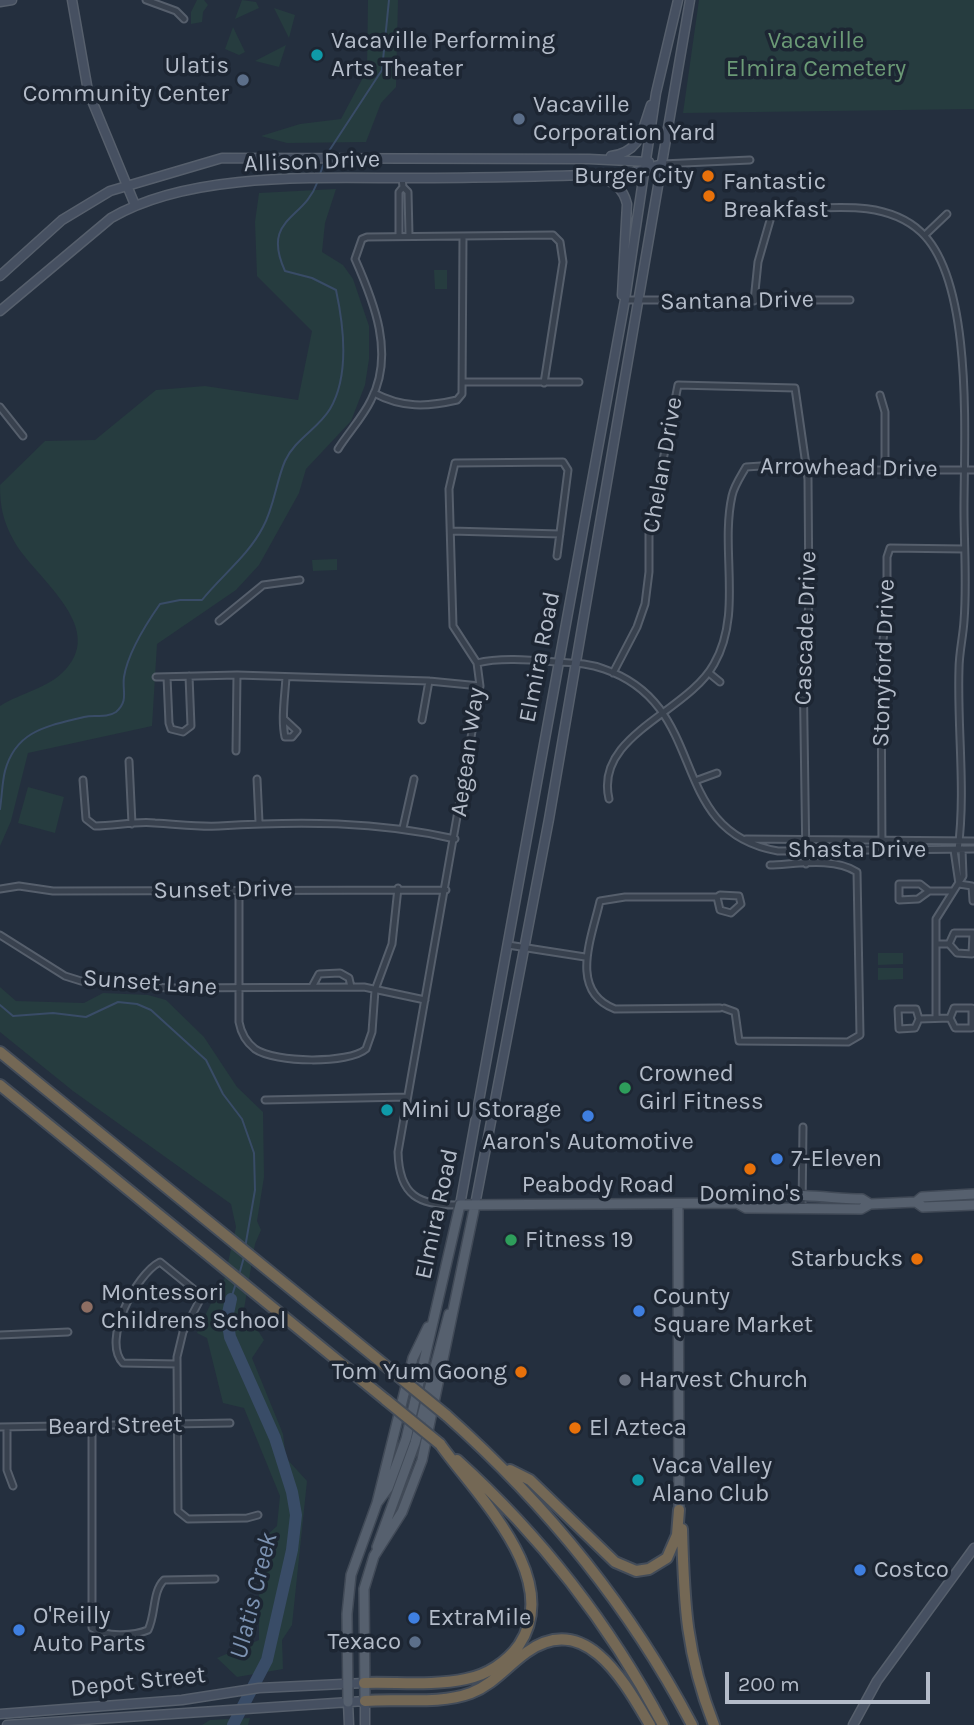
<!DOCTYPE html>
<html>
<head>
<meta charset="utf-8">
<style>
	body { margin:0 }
	#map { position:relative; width:974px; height:1725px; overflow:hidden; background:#242f3e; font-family:Karla,sans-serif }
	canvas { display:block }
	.scale { position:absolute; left:725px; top:1672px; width:205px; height:32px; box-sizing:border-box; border:4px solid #b4bcc9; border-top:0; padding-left:9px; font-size:21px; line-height:24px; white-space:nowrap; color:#b4bcc9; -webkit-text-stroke:5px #1d2633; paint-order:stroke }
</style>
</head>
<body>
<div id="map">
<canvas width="974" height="1725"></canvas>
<div class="scale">200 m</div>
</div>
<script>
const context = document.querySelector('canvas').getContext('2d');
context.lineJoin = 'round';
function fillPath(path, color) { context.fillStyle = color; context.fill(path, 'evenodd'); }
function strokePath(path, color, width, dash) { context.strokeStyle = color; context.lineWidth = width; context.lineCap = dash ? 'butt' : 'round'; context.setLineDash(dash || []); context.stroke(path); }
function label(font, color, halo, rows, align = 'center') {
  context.font = font + ' Karla,sans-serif'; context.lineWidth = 7; context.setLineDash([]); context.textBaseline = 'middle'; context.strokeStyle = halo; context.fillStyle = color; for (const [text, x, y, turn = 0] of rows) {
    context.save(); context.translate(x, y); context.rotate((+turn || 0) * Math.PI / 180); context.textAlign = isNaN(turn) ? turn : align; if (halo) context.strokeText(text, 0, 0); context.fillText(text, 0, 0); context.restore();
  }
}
const green = new Path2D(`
	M197,0H204L208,5L203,12L202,22L191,24V12Z
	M242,0L256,2L259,8L235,19Z
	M368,0H398L396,87L381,103L366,142L287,143L261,136L300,124L341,119L367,70Z
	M699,0H974V109L683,113Z
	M274,8L295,15L289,38Z
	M233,27L245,52L239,55L225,49Z
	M286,45L279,67L255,61Z
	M336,189L325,223L322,252L343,265L353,279L369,326V359L365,385L351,421L306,469L299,493L259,565L236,590L157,644L152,726L28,753L11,821L0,846V706C22,692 48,689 66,669C106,625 34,577 14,541C3,521 0,507 0,485L45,441L95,440L156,390L205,386L298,400L312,331L257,276L255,222L259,193Z
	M434,270H447V289H435Z
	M337,559V570L313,571L312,560Z
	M28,787L64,797L55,833L18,823Z
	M878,953H903V964L878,965Z
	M878,968H903V979L878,980Z
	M0,987L16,1001L84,1003L103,993L148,995L166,1000L204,1037L237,1087L263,1112L264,1177L257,1221L261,1230L255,1244L244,1309L264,1340L252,1358L283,1434L286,1458L307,1481L292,1625L282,1640L283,1669L237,1677L217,1658L259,1640V1584L266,1560V1536L277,1526L280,1496L244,1408L223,1403L207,1338L197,1333L212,1301L221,1294L236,1227L231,1204L73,1091L0,1032Z
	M250,1718L248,1725H202L210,1720Z`);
const stream = new Path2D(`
	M327,154L382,70L389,0
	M320,174L324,163
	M0,809C2,796 2,783 5,771C16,730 48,726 84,717C95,714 105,719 116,712C129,701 122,691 124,677C128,652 146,624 160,604L180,600H202C222,575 248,556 263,527C274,507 276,482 285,461C295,439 318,429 330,409C350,375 344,327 336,290L312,278L285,271C261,218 304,220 317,183
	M0,1005L13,1016L53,1013L86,1017L118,1002L137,1004L151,1010L206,1060L223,1094L242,1119L254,1153L255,1190L245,1248
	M239,1275L244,1257
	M231,1299L236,1283`);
const river = new Path2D(`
	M231,1299L227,1318L230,1337L275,1438L292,1492L296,1515L292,1550L267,1660L233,1725`);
const street = new Path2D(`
	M146,0L176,11L184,19
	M662,164L750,160
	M402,178L403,187L408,192L409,235
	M399,235V192L403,187
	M925,235L947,214
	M625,300H850
	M754,301L758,262L773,210C821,210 882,196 921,232C974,281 964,439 964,509C964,546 967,584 964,621C963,637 959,653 959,669C957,728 966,791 958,850
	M464,382H579
	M374,393C402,408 427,407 457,400L462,394L463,236
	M880,395L885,412V469
	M0,407L23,436
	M338,449C348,433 363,417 371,400C395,354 374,302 355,259L362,239L367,237L553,235L560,242L563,262L544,383
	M451,531L560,534
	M219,621L263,585L300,580
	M477,663C500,657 532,660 557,662C573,663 588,663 604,669C712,706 664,831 778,851L974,849
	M613,673L637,627L645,604L649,572V530L678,385L795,388L808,479L809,604L803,661L806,864
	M709,673L720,682
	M156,677L237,675L429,681L480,686
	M167,677L169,723L171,729L183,732L191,726L189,676
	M284,719L297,731L292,737H285C281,719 285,696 286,677
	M422,720L429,681
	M236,751L237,675
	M129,761L132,824
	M257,779L259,822
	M83,780L86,819L95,826C115,826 135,821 155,823C176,824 197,827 219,826C298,821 377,821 455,839
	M695,781L717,773
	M609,799C594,735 687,713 714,664C743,614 720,550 732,496C734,486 741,476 746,467L776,465L814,470H974
	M403,828L414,779
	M746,839L974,841
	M954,850L959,884
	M882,851L881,653L887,613V557L890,548L964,549
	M959,884L972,886L973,901
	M0,889L19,886L53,891L446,890
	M239,890V1022C241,1033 246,1042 255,1049C275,1063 349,1064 366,1049L372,1032L375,990L392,944L398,888
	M929,891L918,899L899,900V884H920L929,891H953
	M720,895L739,896L741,904L731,913L720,910L717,897Z
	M717,897H625L600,901C592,937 568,991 615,1009L720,1008
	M0,935L65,976L81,981L168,988L364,987L425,1000
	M936,944H949L957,953L972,954L973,933H954L949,944
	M508,945L585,957
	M312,987L319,974L340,973L349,978L351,987
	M724,1008L735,1012L739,1041L848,1042L860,1035L857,872C834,857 797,864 770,865
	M936,1018V919L963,876L962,849
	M919,1019L915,1028L899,1029L898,1009H916L919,1019L950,1018L955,1028H972V1008H954L950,1018
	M265,1100L407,1097
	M460,1205C419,1206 399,1196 398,1152L480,686L477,663L453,626L449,489L455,463L563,462L568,470L557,556
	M802,1209L803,1127
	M0,1335L68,1332
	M177,1364L123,1363C101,1341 136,1274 160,1262L202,1296L183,1332L177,1357L178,1511L188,1519L247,1518L258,1515
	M0,1427L230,1423
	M7,1427V1470L13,1486
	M92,1427V1628C105,1637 134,1636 148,1630C156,1614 152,1592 164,1580L215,1579`);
const secondary = new Path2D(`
	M72,0L88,91L135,205
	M0,2L12,0
	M611,156C641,152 642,130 651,105
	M598,176C614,183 623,187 627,204L622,295
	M0,276L62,220L110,191L222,158L589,159L649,162
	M0,311L111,218C194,169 331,179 425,178C493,178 560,176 628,174L662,164
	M460,1205L625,300L656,93L678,0
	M475,1205L549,819L690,0
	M348,1702L349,1725
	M0,1714L182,1700L259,1688L364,1683
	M7,1725L365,1701V1725
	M853,1725L877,1681L974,1548`);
const primary = new Path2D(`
	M916,1202L923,1207L974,1205
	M737,1203C760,1188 832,1199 862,1199L870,1204
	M678,1204L679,1510
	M377,1503L388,1488L406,1439L460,1205L737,1203L746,1208L861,1209L870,1204L916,1202L922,1197L974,1194
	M377,1547L415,1443L449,1314
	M365,1701L364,1589L374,1556L402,1512L422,1460L475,1205
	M348,1702L347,1614L351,1575L377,1503L413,1358L428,1327`);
const highway = new Path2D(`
	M0,1052L392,1371
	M0,1085L386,1400
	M446,1415C547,1505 629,1605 692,1725
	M457,1460C541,1536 610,1625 663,1725
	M510,1470L530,1480L615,1562L636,1571L649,1569L667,1558L677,1535L679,1510
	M682,1529C684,1604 686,1654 714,1725
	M364,1683C398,1682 433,1686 466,1679C487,1675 507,1662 519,1645C564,1578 476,1495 440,1444
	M365,1701C398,1698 439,1705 471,1693C494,1684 507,1666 527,1652C586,1610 625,1683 650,1725`);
const highwayBridge = new Path2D(`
	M392,1371L446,1415
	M386,1400L440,1444`);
const markers = [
	[317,55,7,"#0f9aa8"],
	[243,80,7,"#5c6f8a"],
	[519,119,7,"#5c6f8a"],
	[708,176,7,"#e8710a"],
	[709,196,7,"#e8710a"],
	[625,1088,7,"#2e9e5b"],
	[387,1110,7,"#0f9aa8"],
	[588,1116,7,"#3f7fe0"],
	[777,1159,7,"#3f7fe0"],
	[750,1169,7,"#e8710a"],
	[511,1240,7,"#2e9e5b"],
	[917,1259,7,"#e8710a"],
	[87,1307,7,"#8d6e63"],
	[639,1311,7,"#3f7fe0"],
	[521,1372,7,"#e8710a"],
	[625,1380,7,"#6b7280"],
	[575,1428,7,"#e8710a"],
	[638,1480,7,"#0f9aa8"],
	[860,1570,7,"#3f7fe0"],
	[414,1618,7,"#3f7fe0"],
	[19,1630,7,"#3f7fe0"],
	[415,1642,7,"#5c6f8a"]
];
const poiNames = [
	["Vacaville Performing",331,41],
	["Arts Theater",331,69],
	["Ulatis",229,66,"right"],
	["Community Center",229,94,"right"],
	["Vacaville",533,105],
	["Corporation Yard",533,133],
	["Burger City",694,176,"right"],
	["Fantastic",723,182],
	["Breakfast",723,210],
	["Crowned",639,1074],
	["Girl Fitness",639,1102],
	["Mini U Storage",401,1110],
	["Aaron's Automotive",588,1142,"center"],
	["7-Eleven",791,1159],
	["Domino's",750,1194,"center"],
	["Fitness 19",525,1240],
	["Starbucks",903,1259,"right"],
	["Montessori",101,1293],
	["Childrens School",101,1321],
	["County",653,1297],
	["Square Market",653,1325],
	["Tom Yum Goong",507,1372,"right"],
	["Harvest Church",639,1380],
	["El Azteca",589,1428],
	["Vaca Valley",652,1466],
	["Alano Club",652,1494],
	["Costco",874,1570],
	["O'Reilly",33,1616],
	["Auto Parts",33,1644],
	["ExtraMile",428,1618],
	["Texaco",401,1642,"right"]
];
const parkNames = [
	["Vacaville",816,41],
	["Elmira Cemetery",816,69]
];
const streetNames = [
	["Allison Drive",312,162,-2],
	["Santana Drive",737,301,-1],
	["Chelan Drive",663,465,-80],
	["Arrowhead Drive",849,468,1],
	["Cascade Drive",806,628,-88],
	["Elmira Road",540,657,-79],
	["Stonyford Drive",884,663,-88],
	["Aegean Way",468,752,-82],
	["Shasta Drive",857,850],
	["Sunset Drive",223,890,-1],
	["Sunset Lane",150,983,4],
	["Peabody Road",598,1185],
	["Elmira Road",437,1214,-78],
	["Beard Street",115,1426,-1],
	["Depot Street",138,1682,-6]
];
const waterNames = [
	["Ulatis Creek",254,1596,-76]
];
fillPath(green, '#263c3f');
strokePath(stream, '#394c67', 2);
strokePath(river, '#394c67', 12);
strokePath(street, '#565f6c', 9);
strokePath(secondary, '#565f6c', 11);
strokePath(primary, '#414a57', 12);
strokePath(highway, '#434c59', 14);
strokePath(street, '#38414e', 5);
strokePath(secondary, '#465061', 8);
strokePath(primary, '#56606e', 9);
strokePath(highway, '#746855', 10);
strokePath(highwayBridge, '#434c59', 14, []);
strokePath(highwayBridge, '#746855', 10);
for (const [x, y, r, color] of markers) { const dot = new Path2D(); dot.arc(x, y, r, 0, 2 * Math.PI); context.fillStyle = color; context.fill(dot); strokePath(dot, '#1d2633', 2.5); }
label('24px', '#b4bcc9', '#1d2633', poiNames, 'left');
label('24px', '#6b9a76', '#1d2633', parkNames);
label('24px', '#b4bcc9', '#1d2633', streetNames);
label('italic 26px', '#7c92b1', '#1d2633', waterNames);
</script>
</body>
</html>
